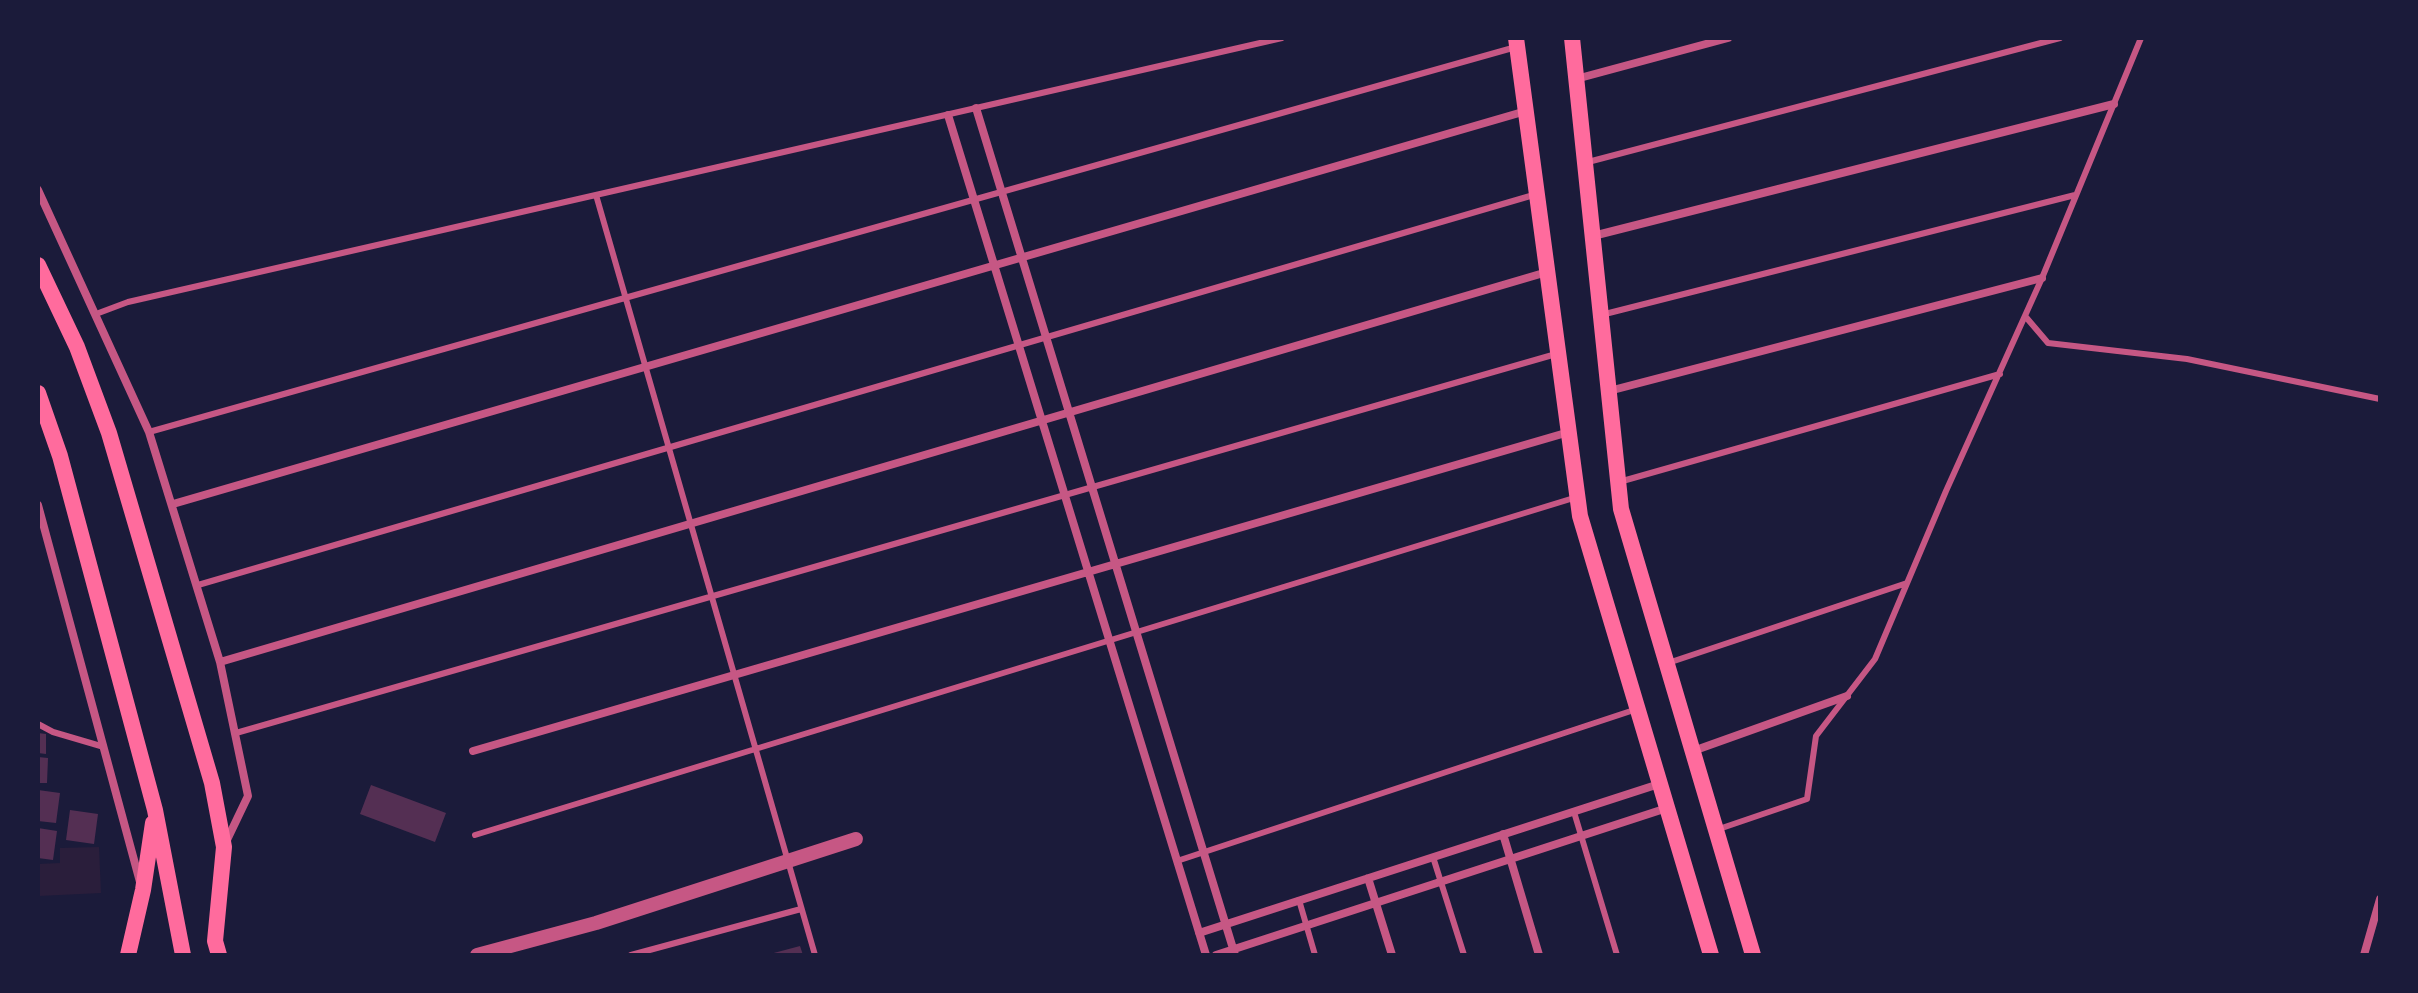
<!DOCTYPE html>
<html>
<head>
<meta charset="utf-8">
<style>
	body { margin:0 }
	#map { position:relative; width:2418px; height:993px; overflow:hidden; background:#1b1b3a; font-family:"DejaVu Sans",sans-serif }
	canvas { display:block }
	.frame { position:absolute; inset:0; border:40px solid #1b1b3a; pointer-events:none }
</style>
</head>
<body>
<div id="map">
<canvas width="2418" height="993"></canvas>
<div class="frame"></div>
</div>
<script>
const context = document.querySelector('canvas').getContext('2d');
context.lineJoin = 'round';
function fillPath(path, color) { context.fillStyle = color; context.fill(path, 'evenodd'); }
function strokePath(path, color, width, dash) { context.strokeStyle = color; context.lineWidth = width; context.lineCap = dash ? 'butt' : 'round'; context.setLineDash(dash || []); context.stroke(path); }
const green = new Path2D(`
	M99,847L101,893L38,896V864L60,863V848Z`);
const building = new Path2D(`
	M38,733L46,734V754L38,753Z
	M38,757L48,758L47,783H38Z
	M371,785L446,813L435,842L360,814Z
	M38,790L60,793L56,823L38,821Z
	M70,810L98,814L94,844L66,840Z
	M38,828L57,831L53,860L38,858Z
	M800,946L803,955H771L770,954Z`);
const service = new Path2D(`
	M1588,162L2060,38
	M596,195L815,955
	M96,314L128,302L1282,38
	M1601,315L2075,195
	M2025,316L2048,343L2187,359L2380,399
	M149,432L1516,47
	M1619,482L2000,374
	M198,585L1537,194
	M1668,663L1907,583
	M38,724L53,732L104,747
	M236,733L1556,354
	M1574,812L1617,955
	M1716,830L1807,799L1816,736L1875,659L1946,491L2042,278L2141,38
	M475,835L1577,497
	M1433,857L1464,955
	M1177,861L1637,709
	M1299,900L1315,955
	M631,955L801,909`);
const minor = new Path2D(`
	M1576,79L1728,38
	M976,108L1235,955
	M948,115L1206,955
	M38,190L149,432L220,662L248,796L226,842
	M1593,236L2114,104
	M1609,391L2042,278
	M173,504L1526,111
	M38,505L140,882
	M220,662L1547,272
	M473,751L1569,432
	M1693,751L1847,696
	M1503,834L1539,955
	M1368,878L1392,955
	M1199,933L1659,784
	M1216,955L1667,808
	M2364,955L2380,899`);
const tertiary = new Path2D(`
	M477,955L596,923L856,839`);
const secondary = new Path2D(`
	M1516,38L1580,516L1711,955
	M1572,38L1621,509L1753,955
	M38,265L77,347L109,433L212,783L224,847L215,941L219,955
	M38,393L60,456L155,810L183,955
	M128,955L143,890L153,823`);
fillPath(green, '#2a1e3b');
fillPath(building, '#542f53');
strokePath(service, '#c65784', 6);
strokePath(minor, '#c65784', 8);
strokePath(tertiary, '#c65784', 14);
strokePath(secondary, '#ff6b9d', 16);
</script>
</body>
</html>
